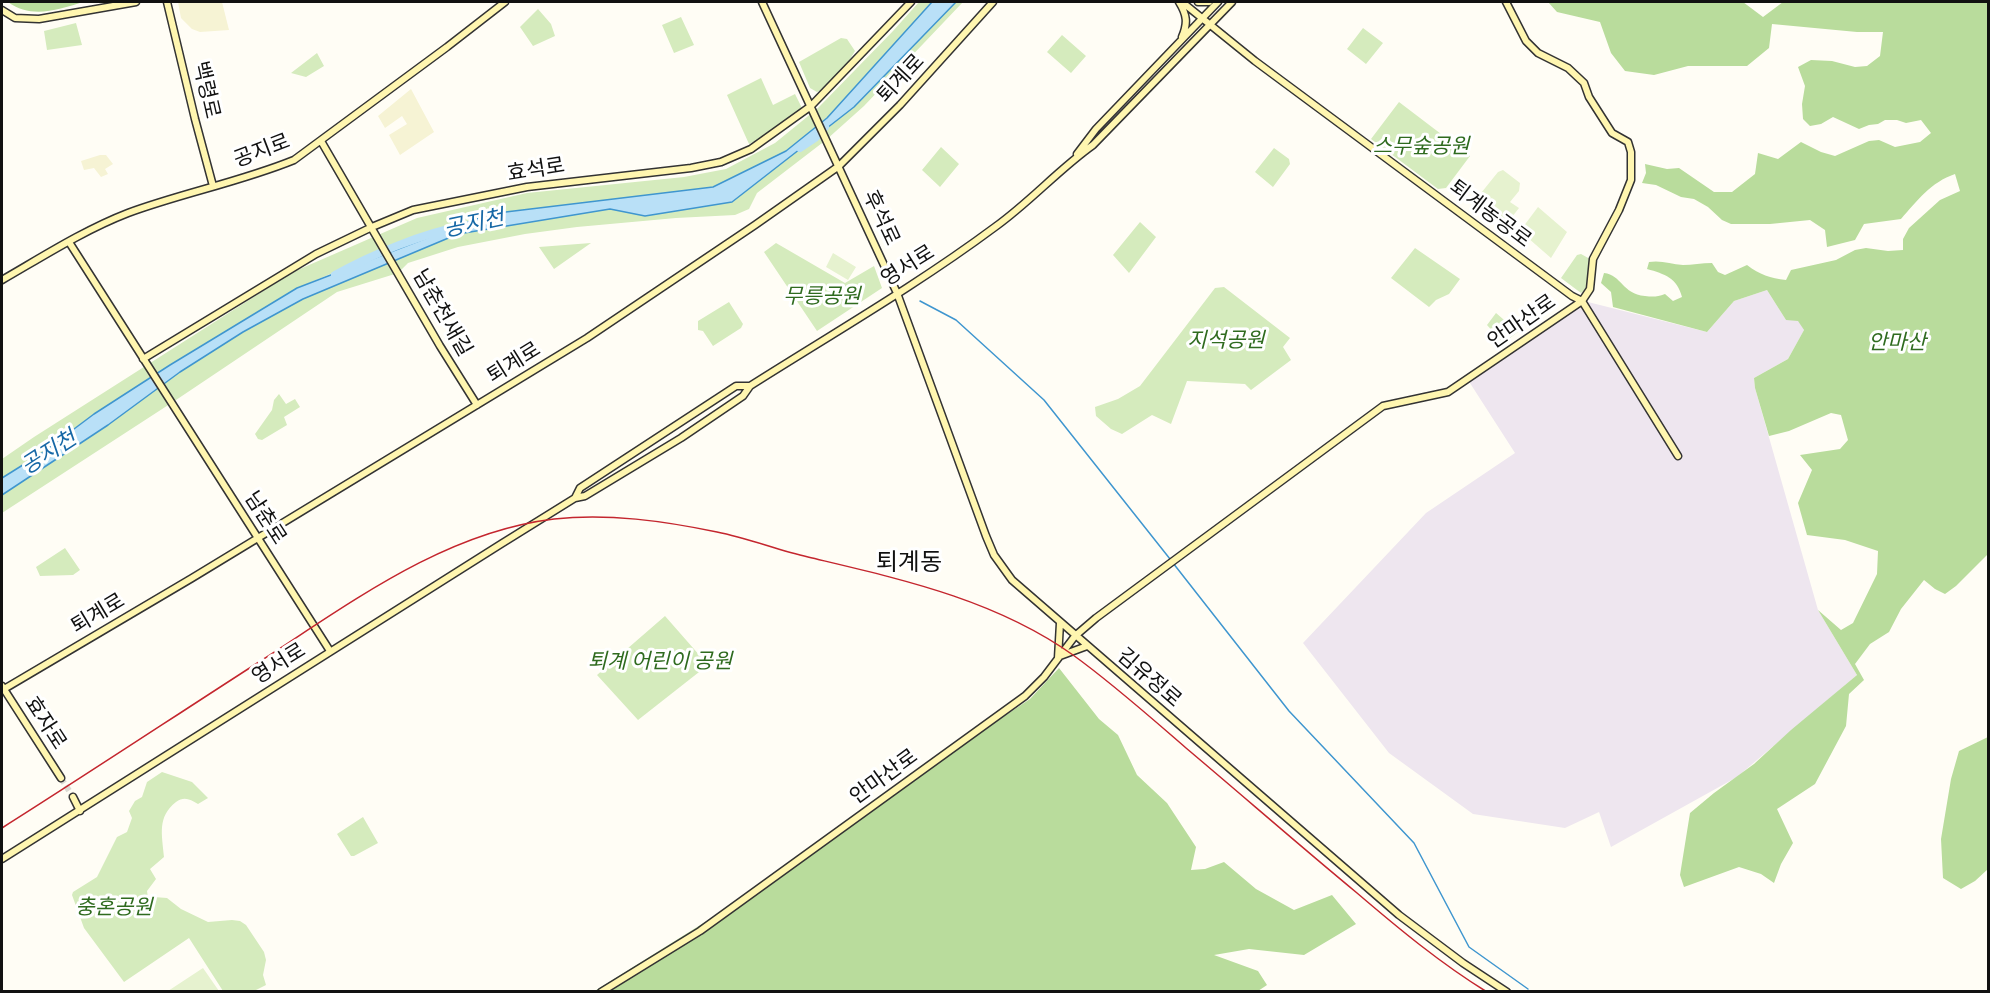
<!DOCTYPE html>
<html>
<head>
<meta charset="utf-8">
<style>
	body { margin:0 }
	#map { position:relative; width:1990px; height:993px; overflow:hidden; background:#fffdf5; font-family:"Zilla Slab",serif }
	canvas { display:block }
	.frame { position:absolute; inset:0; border:3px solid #111; pointer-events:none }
</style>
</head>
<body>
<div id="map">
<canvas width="1990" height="993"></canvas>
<div class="frame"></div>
</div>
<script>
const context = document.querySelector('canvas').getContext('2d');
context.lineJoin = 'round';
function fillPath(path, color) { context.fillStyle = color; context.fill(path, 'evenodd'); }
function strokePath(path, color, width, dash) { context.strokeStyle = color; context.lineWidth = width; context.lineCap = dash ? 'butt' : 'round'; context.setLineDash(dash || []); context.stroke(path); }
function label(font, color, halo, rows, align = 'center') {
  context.font = font + ' "Zilla Slab","Noto Sans KR",serif'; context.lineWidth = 6; context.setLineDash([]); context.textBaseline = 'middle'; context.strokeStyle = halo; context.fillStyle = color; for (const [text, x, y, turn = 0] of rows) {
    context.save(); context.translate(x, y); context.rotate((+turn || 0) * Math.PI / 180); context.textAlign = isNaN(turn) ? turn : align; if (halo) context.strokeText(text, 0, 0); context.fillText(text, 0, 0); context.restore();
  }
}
const industrial = new Path2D(`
	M1767,290L1786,320H1798L1804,330L1788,359L1754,378L1755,388L1818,610L1857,675L1737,777L1611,847L1599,812L1565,828L1473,814L1389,753L1303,643L1426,513L1515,453L1468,380L1584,301L1707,332L1734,301Z`);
const farmland = new Path2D(`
	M178,2H222L229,30L200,32L192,29L181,18Z
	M411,89L434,132L400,155L389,135L407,124L402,116L385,128L378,116Z
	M100,155H106L113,164L105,169L108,174L101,177L94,168L84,170L81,161Z`);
const green = new Path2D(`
	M919,2H932L827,118L786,151L713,187L489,214L442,229L354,264L297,288L170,365L94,414L42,453L2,478V459L34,437L293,272L417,218L527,193L684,177L726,169L775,143L818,108L893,31Z
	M956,2H963L864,106L826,140L757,193L749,209L735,215L676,218L577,227L525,234L458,247L408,263L398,273L337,292L176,400L2,513V495L108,425L180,372L243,332L303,299L458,234L610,208L645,216L732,202L854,107Z
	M538,9L551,24L555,36L533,46L520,27Z
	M681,17L694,45L674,53L662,25Z
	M76,23L82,45L47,50L44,31Z
	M1363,28L1383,43L1366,64L1347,49Z
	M1062,35L1086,56L1071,73L1047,52Z
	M841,38L847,39L855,51C846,66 834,86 817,92L810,88L799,62Z
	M317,53L324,66L306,77L291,73Z
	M761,78L773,105L795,94L802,108L771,133L749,144L727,95Z
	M1399,102L1470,156L1446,188L1438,189L1371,139Z
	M941,147L959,164L940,187L922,170Z
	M1274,148L1289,159L1290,164L1273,187L1255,172Z
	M1140,222L1156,237L1129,273L1113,255Z
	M591,243L554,269L539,247Z
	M776,243L845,283L874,266L882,288L817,331L764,252Z
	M1415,248L1460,279L1449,294L1436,300L1429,307L1391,278Z
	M1581,254L1590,259L1587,289L1581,293L1561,278L1577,255Z
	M1224,287L1290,338L1283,347L1291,360L1251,390L1245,384L1187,381L1171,424L1152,415L1122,434L1111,429L1096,416L1095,407L1118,399L1140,386L1215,288Z
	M729,302L743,324L741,328L713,346L703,331L698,330V321Z
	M1496,313L1518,332L1503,343L1487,325Z
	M279,394L286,404L295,399L300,407L284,417L287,425L262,440L258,439L255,434L272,410L274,400Z
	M65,548L80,570L73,575L40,576L36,567Z
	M665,616L708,665L638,720L597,675Z
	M162,772L192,782L208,798L198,804C190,799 184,796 176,802C157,817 162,834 164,857L150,869L156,879L147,891L149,905L154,897L167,898L181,909L208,922L232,920L240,921L246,925L264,952L266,960L263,975L266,985L254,991H223L189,938L124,982L84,928L72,895L73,892L97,877L117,837L127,832L132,818L129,811L135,801L142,797L147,782Z
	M363,817L378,843L354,856H351L337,834Z`);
const forest = new Path2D(`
	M8,2H83C58,10 31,19 8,2Z
	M1548,2H1743L1763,17L1783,2H1988V554L1956,586L1945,594L1935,589L1924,580L1901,609L1889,632L1870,644L1855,664L1864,680L1849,694L1846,726L1815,784L1777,809L1793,843L1781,864L1774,883L1761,874L1739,867L1684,887L1680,875L1690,813L1714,793L1754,764L1791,730L1857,675L1818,610L1841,630L1853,623L1877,574L1878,551L1845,540L1807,535L1798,503L1812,470L1800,455L1840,449L1848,440L1841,415L1831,413L1789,431L1769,436L1755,388L1754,378L1788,359L1804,330L1798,321L1786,320L1767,290L1734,301L1707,332L1613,307L1611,292L1601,283L1604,273C1622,275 1622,294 1645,296C1653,297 1657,297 1665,294L1673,301L1682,297C1677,278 1665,274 1647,269L1649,262C1661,260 1671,264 1683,265C1692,265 1702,263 1712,263L1718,272L1725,275L1747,265C1760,275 1770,278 1786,280L1791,270L1836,260L1855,250L1866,248L1888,251L1903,250V239L1909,228L1940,200L1960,191L1955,174C1931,182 1917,201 1901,219L1864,224L1855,240L1827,247L1825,230L1810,220L1770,224H1731L1722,220L1708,207L1694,199L1681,197L1656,185L1642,183L1646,173L1645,164L1667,169L1679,168L1714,192H1732L1755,174L1758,153L1778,159L1801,142L1821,152L1835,156L1869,141L1879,140L1895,147L1920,142L1931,133L1921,120L1906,123L1897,120H1885L1878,124L1869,125L1859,129L1833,117L1821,124L1810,126L1803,119L1802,104L1805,86L1798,67L1811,60L1832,61L1855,67L1867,66L1880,56L1883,32H1857L1772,24L1769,48L1747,66H1688L1654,75L1625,71L1611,53L1600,22L1557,12Z
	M1059,668L1099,719L1118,735L1137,775L1167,803L1196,847L1191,870L1205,869L1224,862L1256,889L1294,910L1332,895L1356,924L1304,955L1249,949L1214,955L1258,971L1267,985L1258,991L593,992L750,894L973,737L1030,699Z
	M1988,737V869L1975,881L1961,889L1943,878L1941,839L1951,779L1959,751Z`);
const pitch = new Path2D(`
	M1503,170L1520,183L1519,191L1510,202L1519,208L1505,226L1473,203L1498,172Z
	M1538,207L1567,232L1551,258L1520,231Z
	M833,253L856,267L848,280L826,267Z
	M203,968L219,991H168Z`);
const water = new Path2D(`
	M932,2H956L854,107L732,202L645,216L610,209L458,234L303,299L243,332L180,372L108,425L2,495V478L42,453L94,414L170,365L297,288L489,214L713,187L786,151L827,118Z`);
const stream = new Path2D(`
	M920,301L956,320L1044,400L1170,559
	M1173,563L1289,711L1414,843L1469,947L1528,989`);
const river = new Path2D(`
	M800,148L815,138L825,127
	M335,275C372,254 424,233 466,225`);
const secondaryTunnel = new Path2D(`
	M61,778L73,797`);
const secondary = new Path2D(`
	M167,2L195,119L213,186
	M762,2L897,293L986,536L994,555L1012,580L1399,915L1463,963L1507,992
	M1179,2C1187,15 1188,23 1182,37
	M1182,2L1255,61L1572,296L1582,301L1678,456
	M1198,2H1209
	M2,10L15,18L39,19L136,2
	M321,141L440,346L477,405
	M1077,154L1096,129L1218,2
	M69,242L330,651
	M2,280C42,257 84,230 128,213C182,193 240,182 294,160L447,47L505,2
	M143,359L316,254L372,227L413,210L527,187L691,168L721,162L751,149L811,106L911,2
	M575,498L580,488L736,386H750
	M1060,656L1087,646
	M1058,658L1060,623
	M2,686L61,778
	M4,689L192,578L587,338L755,225L839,166L900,105L993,2
	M73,797L80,811
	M2,859L501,544L575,498L585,496L681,438L743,396L750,386C832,334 917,285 995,227C1030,202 1058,170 1093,145L1232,2
	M601,992L700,931L1025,696L1044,677L1075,636L1096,618L1383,406L1448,392L1582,301L1590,289L1593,259L1619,210L1631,180V152L1628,142L1612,133L1589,97L1584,83L1568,68L1538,53L1526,41L1506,2`);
const rail = new Path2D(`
	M2,828C89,773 175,716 262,660C352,602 445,532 554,519C608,513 664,521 717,532C748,538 777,550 808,557C900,579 994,599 1073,655C1112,683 1149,716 1186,748C1243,796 1299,845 1357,893C1398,928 1440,963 1487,992`);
const streetNames = [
	["퇴계로",901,79,-47],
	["백령로",206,90,77],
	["공지로",262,151,-21],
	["효석로",536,170,-9],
	["퇴계농공로",1490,214,37],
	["후석로",881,218,65],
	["영서로",908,266,-32],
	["남춘천새길",442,313,60],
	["안마산로",1522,322,-35],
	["퇴계로",514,363,-32],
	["남춘로",265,518,57],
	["퇴계로",98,614,-31],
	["영서로",279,664,-32],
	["김유정로",1149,678,41],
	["효자로",45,723,57],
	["안마산로",884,777,-36]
];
const parkNames = [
	["스무숲공원",1421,147],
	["무릉공원",822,297],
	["지석공원",1226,341],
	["안마산",1897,343],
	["퇴계 어린이 공원",660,662],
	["충혼공원",114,908]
];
const waterNames = [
	["공지천",474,224,-12],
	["공지천",49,453,-33]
];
const quarterNames = [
	["퇴계동",909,563]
];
fillPath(industrial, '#eee6ef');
fillPath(farmland, '#f6f3d4');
fillPath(green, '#d5ebbd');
fillPath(forest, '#b9dc9c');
fillPath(pitch, '#e6f2cf');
fillPath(water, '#b9e0f7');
strokePath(water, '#3f96cf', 1.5);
strokePath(stream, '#3f96cf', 1.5);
strokePath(river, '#b9e0f7', 8);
strokePath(secondaryTunnel, '#dbdad3', 6, [6, 3]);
strokePath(secondary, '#333', 9);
strokePath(secondary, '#fff6b0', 6);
strokePath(rail, '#c4262e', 1.5);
label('21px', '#111', '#fff', streetNames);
label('italic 21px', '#2f6b1f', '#fff', parkNames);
label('italic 22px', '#1768a6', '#fff', waterNames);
label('24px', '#111', '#fff', quarterNames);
</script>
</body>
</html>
